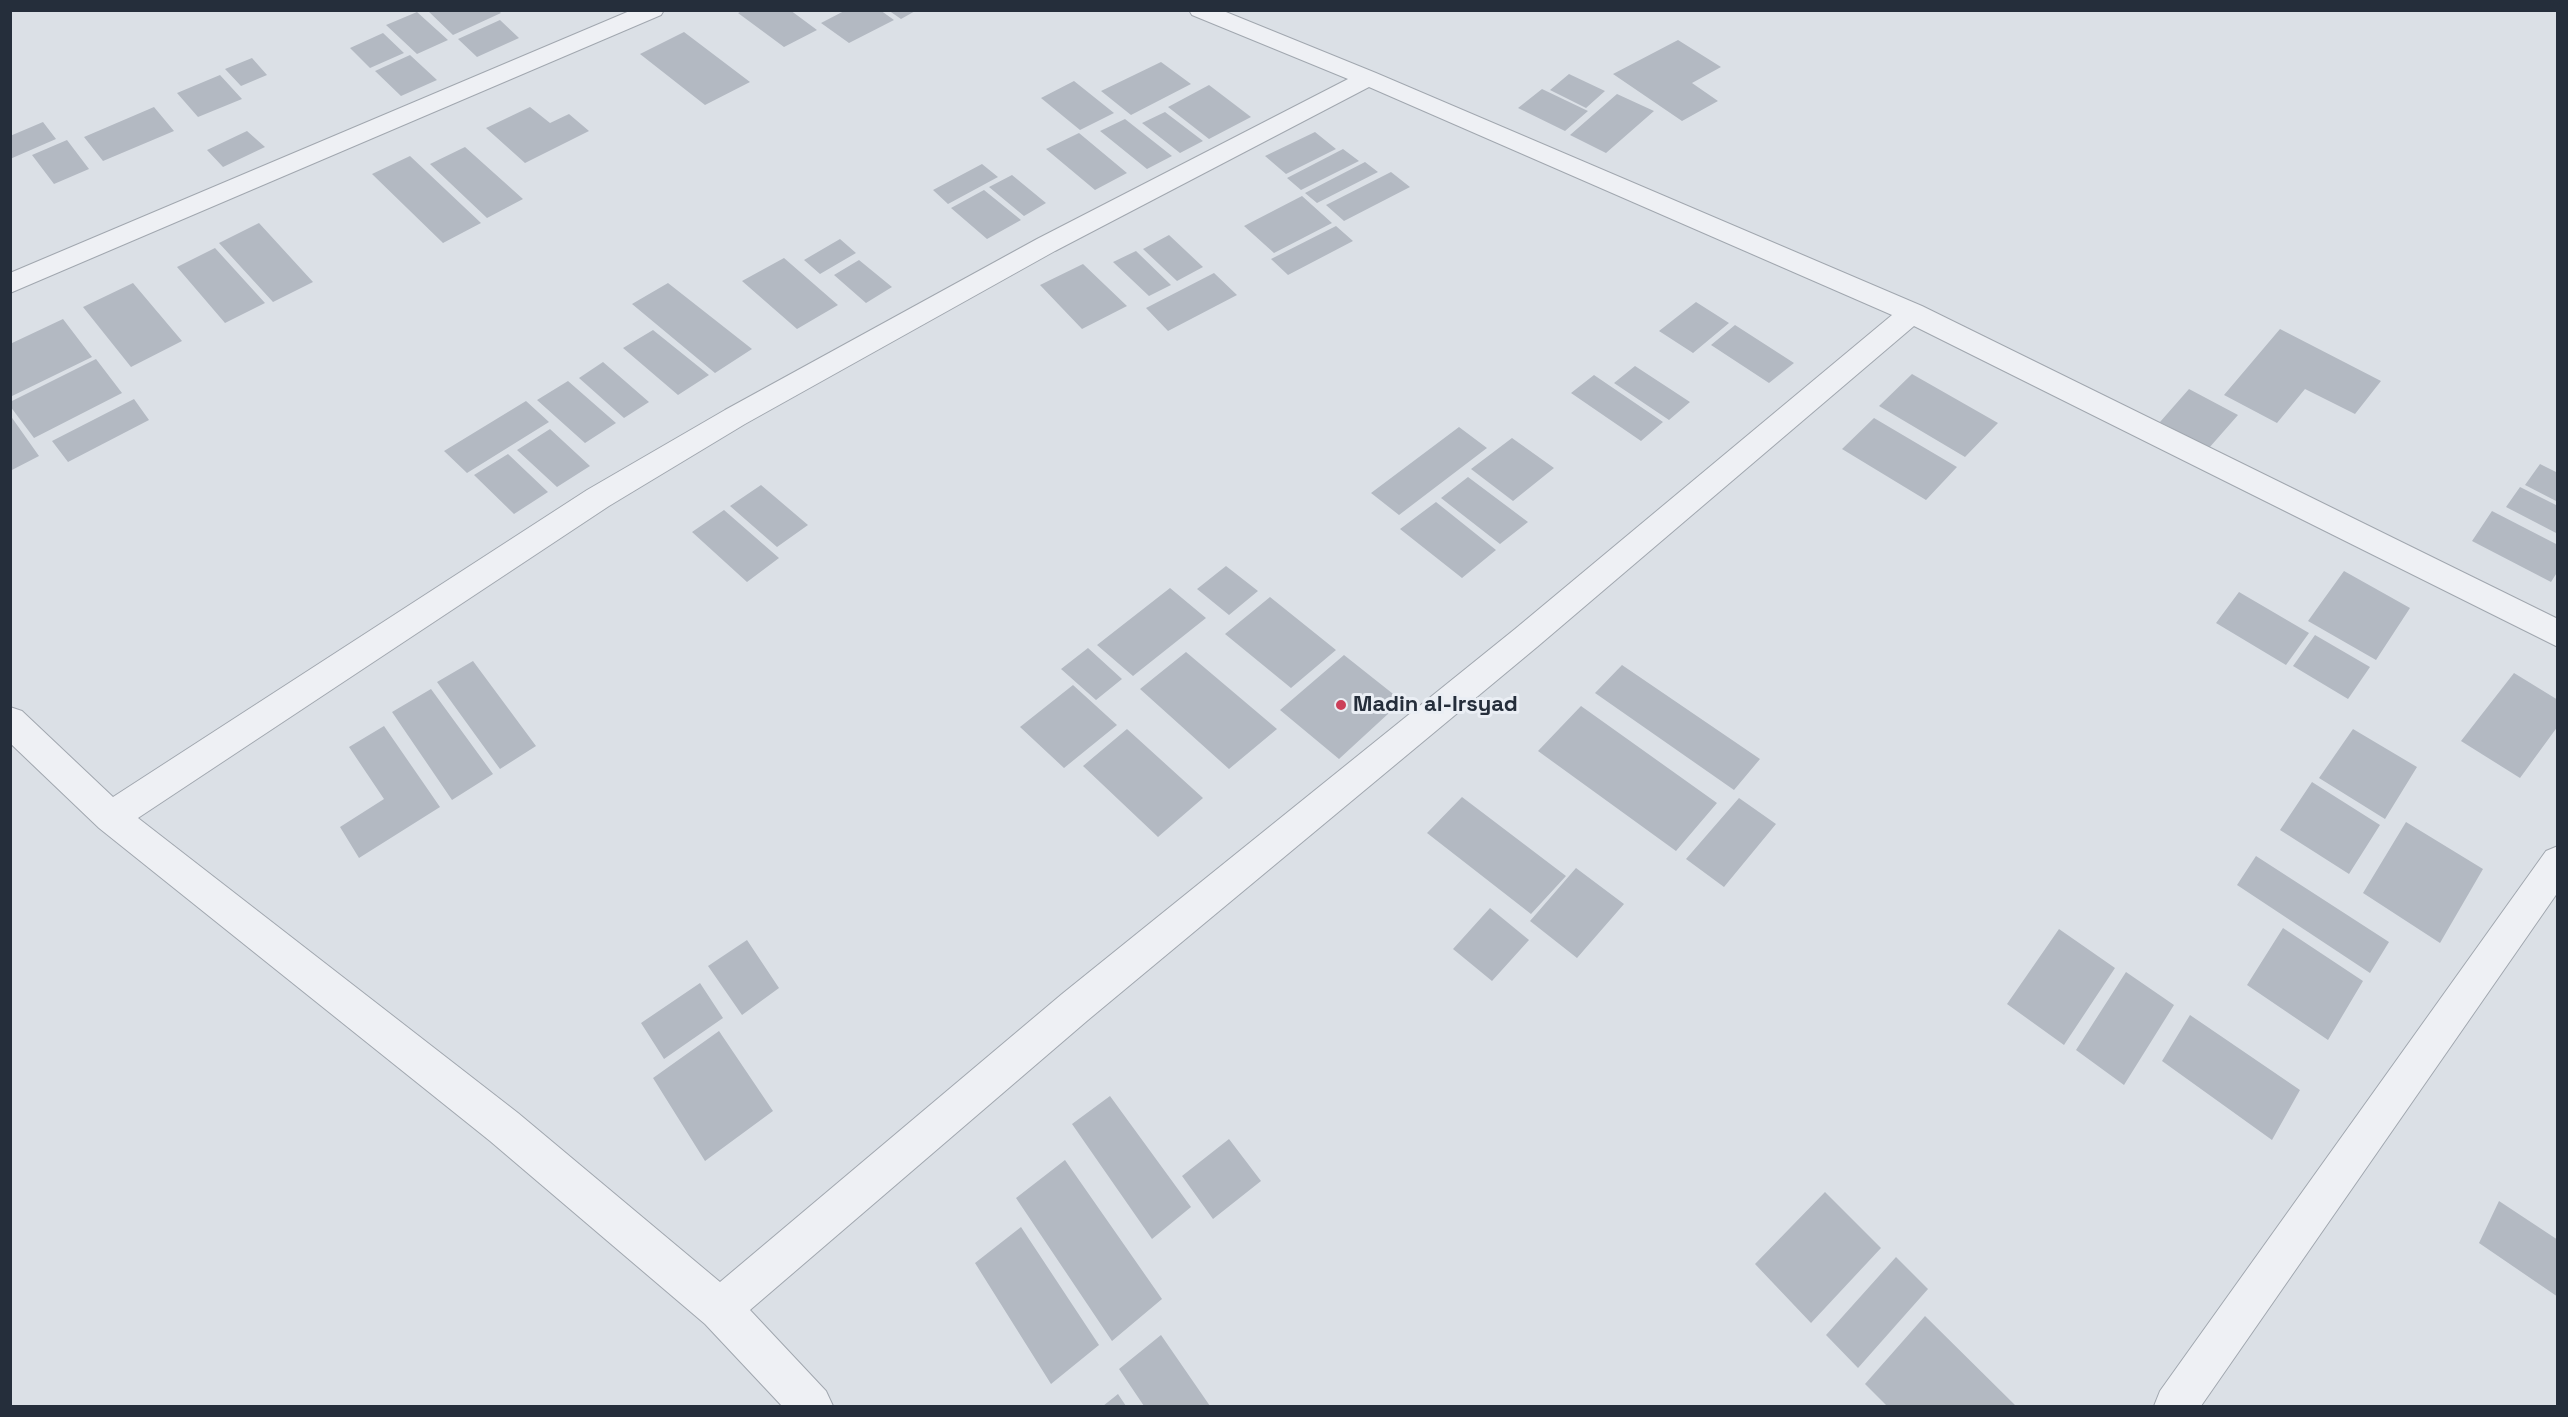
<!DOCTYPE html>
<html>
<head>
<meta charset="utf-8">
<style>
	body { margin:0 }
	#map { position:relative; width:2568px; height:1417px; overflow:hidden; background:#dbe0e6; font-family:"Space Grotesk",sans-serif }
	canvas { display:block }
	.frame { position:absolute; inset:0; border:12px solid #252e3b; pointer-events:none }
</style>
</head>
<body>
<div id="map">
<canvas width="2568" height="1417"></canvas>
<div class="frame"></div>
</div>
<script>
const context = document.querySelector('canvas').getContext('2d');
context.lineJoin = 'round';
function fillPath(path, color) { context.fillStyle = color; context.fill(path, 'evenodd'); }
function strokePath(path, color, width, dash) { context.strokeStyle = color; context.lineWidth = width; context.lineCap = dash ? 'butt' : 'round'; context.setLineDash(dash || []); context.stroke(path); }
function label(font, color, halo, rows, align = 'center') {
  context.font = font + ' "Space Grotesk",sans-serif'; context.lineWidth = 6; context.setLineDash([]); context.textBaseline = 'middle'; context.strokeStyle = halo; context.fillStyle = color; for (const [text, x, y, turn = 0] of rows) {
    context.save(); context.translate(x, y); context.rotate((+turn || 0) * Math.PI / 180); context.textAlign = isNaN(turn) ? turn : align; if (halo) context.strokeText(text, 0, 0); context.fillText(text, 0, 0); context.restore();
  }
}
const building = new Path2D(`
	M427,10H498L501,13L453,35Z
	M744,10H790L817,30L784,47L738,13Z
	M846,10H880L894,20L849,43L821,23Z
	M888,10H917L901,19Z
	M417,12L448,40L417,54L386,25Z
	M500,20L519,38L477,57L458,39Z
	M684,32L750,82L705,105L640,54Z
	M383,33L404,53L370,68L350,48Z
	M1678,40L1721,67L1692,83L1718,101L1682,121L1613,74Z
	M410,55L437,80L401,96L375,71Z
	M252,58L267,75L241,86L225,69Z
	M1161,62L1191,84L1131,115L1101,91Z
	M1569,74L1605,91L1586,108L1550,90Z
	M220,75L242,99L198,117L177,93Z
	M1074,81L1114,113L1080,130L1041,98Z
	M1209,85L1251,117L1209,139L1168,107Z
	M1542,89L1588,111L1565,131L1518,108Z
	M1617,94L1654,111L1606,153L1570,135Z
	M154,107L174,131L103,161L84,137Z
	M530,107L550,123L569,114L589,131L525,163L486,128Z
	M1165,112L1203,141L1180,153L1142,123Z
	M1125,119L1172,156L1147,169L1100,131Z
	M43,122L56,139L10,159V136Z
	M247,131L265,147L223,167L207,150Z
	M1315,132L1336,149L1286,174L1265,156Z
	M1079,133L1127,173L1095,190L1046,149Z
	M67,140L89,169L54,184L32,155Z
	M465,147L523,199L487,218L430,164Z
	M1343,149L1359,161L1301,190L1287,178Z
	M410,156L481,223L443,243L372,174Z
	M1365,162L1378,172L1317,203L1305,193Z
	M982,164L998,177L948,204L933,190Z
	M1391,172L1410,187L1344,221L1326,205Z
	M1012,175L1046,203L1024,216L989,187Z
	M984,190L1021,220L987,239L951,208Z
	M1302,196L1332,223L1274,253L1244,226Z
	M259,223L313,282L273,302L219,243Z
	M1336,226L1353,241L1288,275L1271,259Z
	M1169,235L1203,267L1177,281L1143,249Z
	M840,239L856,253L820,274L804,260Z
	M215,248L265,303L225,323L177,267Z
	M1136,251L1171,285L1149,296L1113,262Z
	M784,258L838,305L797,329L742,281Z
	M859,260L892,287L866,303L834,275Z
	M1083,264L1127,306L1082,329L1040,285Z
	M1214,273L1237,295L1168,331L1146,308Z
	M133,283L182,341L131,367L83,307Z
	M668,283L752,349L715,373L632,304Z
	M1696,302L1729,323L1693,353L1659,331Z
	M63,319L92,357L10,397V344Z
	M1735,325L1794,363L1769,383L1711,345Z
	M2280,329L2381,381L2355,414L2305,389L2277,423L2224,395Z
	M653,330L709,375L678,395L623,348Z
	M96,359L122,393L34,438L10,406V402Z
	M603,362L649,402L624,418L579,378Z
	M1635,366L1690,402L1669,420L1614,383Z
	M1912,374L1998,423L1965,457L1879,406Z
	M1594,375L1663,422L1641,441L1571,393Z
	M568,381L616,423L585,443L537,400Z
	M2189,389L2238,415L2209,448L2160,422Z
	M134,399L149,420L68,462L52,441Z
	M526,401L549,422L467,473L444,451Z
	M10,415L39,456L10,471Z
	M1874,418L1957,467L1926,500L1842,449Z
	M1459,427L1487,448L1399,515L1371,493Z
	M550,429L590,466L557,487L517,450Z
	M1512,438L1554,468L1513,501L1471,469Z
	M508,454L548,492L514,514L474,475Z
	M2540,464L2558,473V502L2525,485Z
	M1468,477L1528,522L1500,544L1441,498Z
	M761,485L808,525L777,547L730,506Z
	M2520,487L2558,506V534L2506,507Z
	M1436,502L1496,550L1462,578L1400,529Z
	M724,510L779,558L747,582L692,532Z
	M2492,511L2558,545V571L2551,582L2472,541Z
	M1226,566L1258,591L1229,615L1197,589Z
	M2344,571L2410,608L2376,660L2308,621Z
	M1170,588L1206,618L1133,676L1097,645Z
	M2239,592L2309,633L2286,665L2216,623Z
	M1270,597L1336,650L1291,688L1225,634Z
	M2315,635L2370,667L2348,699L2293,666Z
	M1088,648L1122,679L1096,700L1061,669Z
	M1186,652L1277,729L1229,769L1140,689Z
	M1344,655L1402,701L1339,759L1280,710Z
	M473,661L536,746L500,769L437,682Z
	M1622,665L1760,759L1734,790L1595,693Z
	M2514,673L2558,700V726L2520,778L2461,741Z
	M1073,685L1117,725L1064,768L1020,727Z
	M431,689L493,774L452,800L392,712Z
	M1581,706L1717,803L1676,851L1538,751Z
	M384,726L440,807L359,858L340,827L384,799L349,747Z
	M1127,729L1203,798L1158,837L1083,766Z
	M2353,729L2417,767L2385,819L2319,778Z
	M2312,782L2380,825L2349,874L2280,830Z
	M1462,797L1566,876L1531,914L1427,833Z
	M1739,798L1776,824L1724,887L1686,859Z
	M2406,822L2483,869L2440,943L2363,893Z
	M2256,856L2389,942L2370,973L2237,885Z
	M1576,868L1624,904L1577,958L1530,921Z
	M1490,908L1529,940L1492,981L1453,949Z
	M2283,928L2363,981L2328,1040L2247,985Z
	M2059,929L2115,968L2064,1045L2007,1004Z
	M747,940L779,988L742,1015L708,966Z
	M2126,972L2174,1005L2124,1085L2076,1050Z
	M700,983L723,1018L664,1059L641,1023Z
	M2190,1015L2300,1090L2272,1140L2162,1061Z
	M719,1031L773,1111L705,1161L653,1078Z
	M1110,1096L1191,1207L1152,1239L1072,1124Z
	M1229,1139L1261,1181L1213,1219L1182,1176Z
	M1065,1160L1162,1299L1112,1341L1016,1198Z
	M1825,1192L1881,1248L1811,1323L1755,1264Z
	M2499,1201L2558,1240V1297L2479,1243Z
	M1021,1227L1099,1345L1051,1384L975,1263Z
	M1896,1257L1928,1289L1858,1368L1826,1335Z
	M1925,1316L2016,1406H1887L1865,1384Z
	M1161,1335L1210,1406H1144L1119,1369Z
	M1118,1394L1126,1406H1103Z`);
const minor = new Path2D(`
	M632,10H664L661,15L10,293V273Z
	M1189,10H1221L1376,73L1922,306L2558,619V647L1914,326L1537,647L1088,1020L750,1310L826,1391L833,1406H782L705,1324L490,1141L99,828L10,743V707L22,711L113,797L587,490L725,410L1037,239L1348,79L1192,15ZM1369,87L1892,315L1515,629L1062,994L720,1282L518,1113L138,818L609,506L745,424L1055,251Z
	M2558,846V892L2201,1406H2154L2160,1391L2546,851Z`);
const markers = [
	[1341,705,6,"#cc3f59"]
];
const poiNames = [
	["Madin al-Irsyad",1353,705]
];
fillPath(building, '#b3b9c2');
strokePath(minor, '#a1a7af', 2);
fillPath(minor, '#eef0f4');
for (const [x, y, r, color] of markers) { const dot = new Path2D(); dot.arc(x, y, r, 0, 2 * Math.PI); context.fillStyle = color; context.fill(dot); strokePath(dot, '#eaeef4', 2); }
label('bold 22px', '#252e3b', '#eaeef4', poiNames, 'left');
</script>
</body>
</html>
